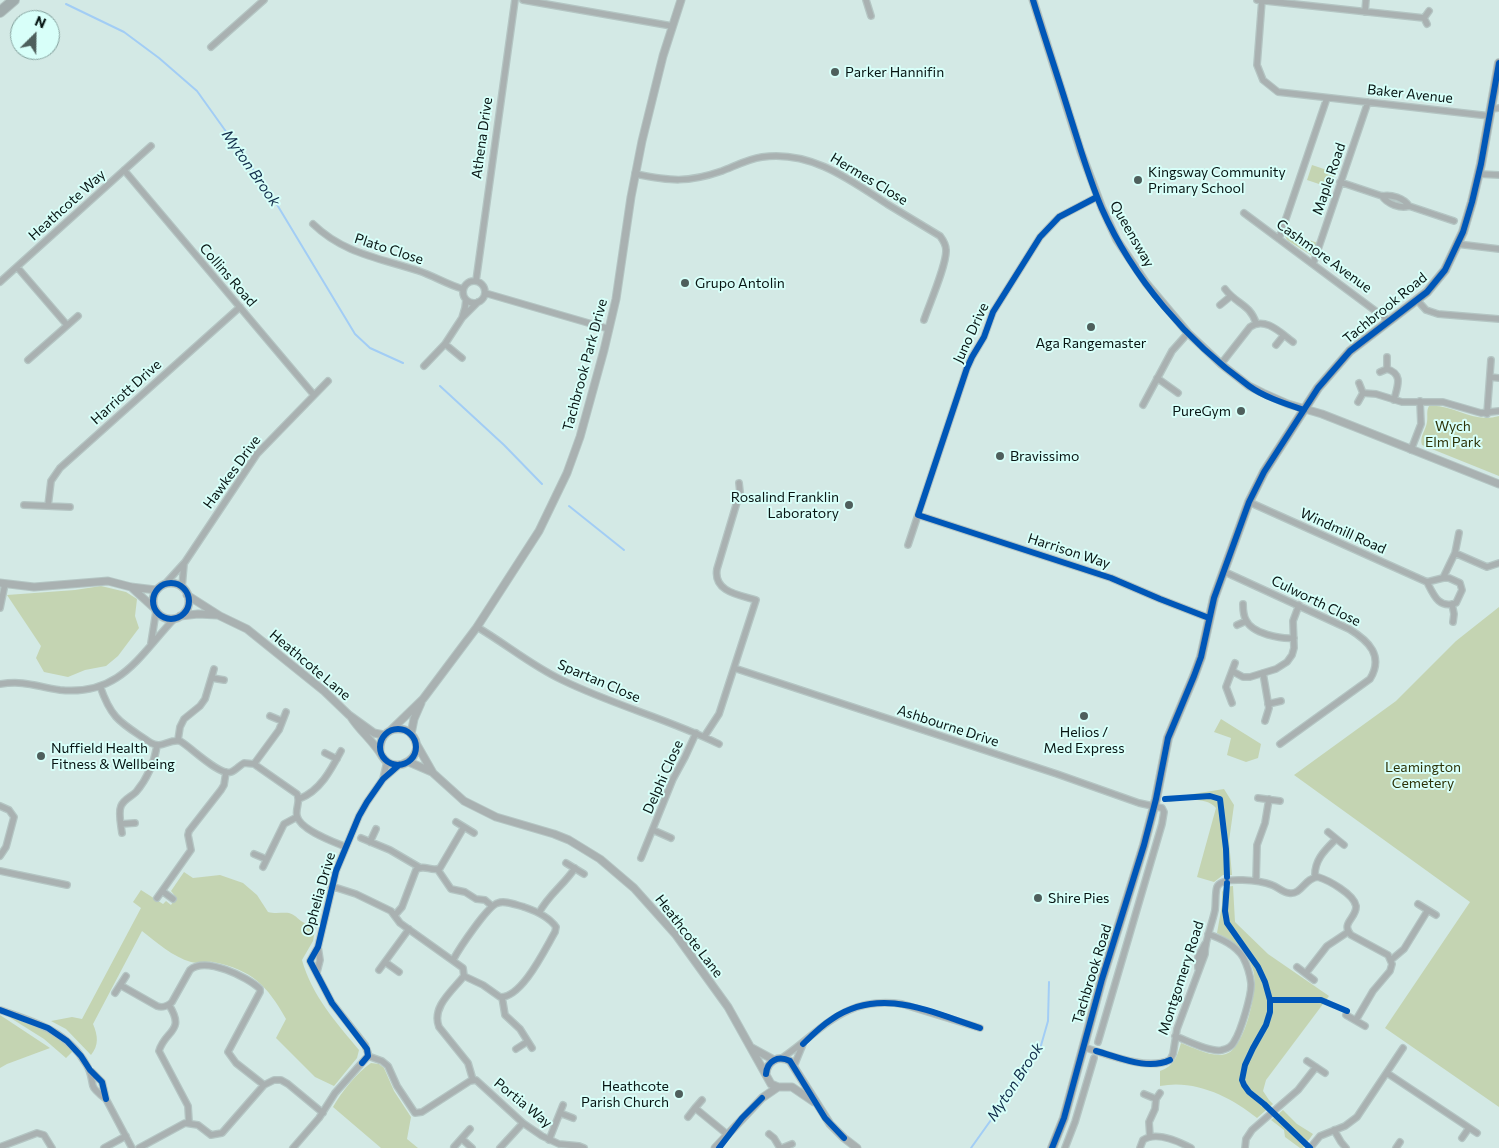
<!DOCTYPE html>
<html>
<head>
<meta charset="utf-8">
<style>
	body { margin:0 }
	#map { position:relative; width:1499px; height:1148px; overflow:hidden; background:#d3e9e5; font-family:Commissioner,sans-serif }
	canvas { display:block }
	.north { position:absolute; left:10px; top:10px; width:50px; height:50px; box-sizing:border-box; background:#d8fff9; border:1px solid #84a19d; border-radius:50%; rotate:23deg; font-size:14px; font-weight:700; line-height:20px; text-align:center; color:#071513 }
	.north::after { content:''; display:block; margin:auto; width:18px; height:22px; background:#4e5f5c; clip-path:polygon(50% 0,100% 100%,50% 72%,0 100%) }
</style>
</head>
<body>
<div id="map">
<canvas width="1499" height="1148"></canvas>
<div class="north">N</div>
</div>
<script>
const context = document.querySelector('canvas').getContext('2d');
context.lineJoin = 'round';
function fillPath(path, color) { context.fillStyle = color; context.fill(path, 'evenodd'); }
function strokePath(path, color, width, dash) { context.strokeStyle = color; context.lineWidth = width; context.lineCap = dash ? 'butt' : 'round'; context.setLineDash(dash || []); context.stroke(path); }
function label(font, color, halo, rows, align = 'center') {
  context.font = font + ' Commissioner,sans-serif'; context.lineWidth = 4; context.setLineDash([]); context.textBaseline = 'middle'; context.strokeStyle = halo; context.fillStyle = color; for (const [text, x, y, turn = 0] of rows) {
    context.save(); context.translate(x, y); context.rotate((+turn || 0) * Math.PI / 180); context.textAlign = isNaN(turn) ? turn : align; if (halo) context.strokeText(text, 0, 0); context.fillText(text, 0, 0); context.restore();
  }
}
const green = new Path2D(`
	M1312,165L1336,173L1331,188L1307,180Z
	M1285,232L1318,243L1314,257L1287,240L1285,236Z
	M1429,406C1454,404 1472,424 1499,416V476L1422,445C1419,437 1426,430 1427,422C1428,416 1426,411 1429,406Z
	M101,586L126,592L137,599L135,616L139,628L118,656L106,666L85,670L68,677L44,672L36,658L41,646L7,595L75,590Z
	M1499,607V1107L1385,1028L1470,902L1294,775L1396,701L1456,641Z
	M1221,719L1261,744L1258,758L1246,762L1227,755L1231,738L1214,732Z
	M1224,789L1234,805L1229,841L1232,875H1223L1214,882L1197,877L1216,808C1206,796 1183,800 1169,802L1168,798Z
	M184,872L193,878L220,875L243,883L257,895L268,912C275,914 284,912 289,913C301,917 298,925 316,924L313,941L302,960C312,996 336,1022 359,1050L357,1058L334,1086L315,1077L276,1038L286,1019C267,985 252,970 213,962C206,961 197,964 191,962C173,957 156,942 142,931L93,1024C98,1036 99,1045 91,1055L66,1029L51,1021L72,1017L82,1019L141,908L133,902L141,890L163,904L166,901L171,905L176,897L171,891Z
	M1233,886L1235,922L1268,954L1329,996L1266,1080L1263,1091L1269,1100L1273,1104L1257,1118C1231,1097 1195,1079 1160,1086V1071C1174,1066 1177,1057 1181,1043C1194,1048 1213,1058 1226,1054C1245,1049 1259,987 1253,970C1246,949 1235,942 1217,933L1222,905V892L1225,887Z
	M0,1015L50,1048L7,1064L0,1068Z
	M9,1017C29,1019 59,1035 73,1051L66,1058L44,1039Z
	M371,1063L379,1064L384,1068L394,1091L411,1117L407,1139L418,1148H381L333,1107C342,1091 357,1073 371,1063Z
	M1283,1110L1297,1124L1313,1134L1303,1148H1300L1285,1137L1284,1130L1271,1120Z`);
const stream = new Path2D(`
	M66,4L124,32L159,58L197,91L270,193L355,334L370,348L403,363
	M440,386L504,445L542,484
	M569,506L624,550
	M971,1148L1008,1096L1022,1079L1040,1049L1048,1021L1049,982`);
const minor = new Path2D(`
	M523,0L672,26
	M866,0L871,16
	M1257,0L1424,18
	M1262,0L1257,65L1263,80L1278,92L1490,116
	M1365,12L1366,0
	M1427,24L1424,18L1429,11
	M211,47L264,0
	M1491,109L1499,108
	M124,170L314,395
	M635,174C671,181 687,183 722,171C735,166 748,159 762,157C810,150 849,179 887,204C905,215 922,225 940,236C943,240 946,245 946,250C947,264 929,305 924,320
	M1479,174L1499,175
	M1340,182L1382,196C1391,194 1404,198 1409,206L1454,221
	M1382,196C1387,204 1401,209 1409,206
	M1244,213L1389,321
	M313,224C344,254 380,258 419,271C434,276 448,285 463,289
	M1279,239L1327,98
	M1457,244L1499,249
	M1313,264L1368,102
	M17,267L67,325
	M463 292a11 11 0 1 1 22 0a11 11 0 1 1-22 0Z
	M476,281L515,0
	M0,282L151,146
	M1225,289C1236,304 1250,304 1256,323
	M485,293L609,329
	M1417,300L1426,310L1438,314L1499,319
	M1220,305L1231,296
	M462,318L465,308L466,300
	M445,344L462,358
	M1276,345L1284,335
	M1387,357V369
	M28,360L78,316
	M1221,364L1250,327C1265,316 1281,333 1293,342
	M424,366L445,344L462,318L478,302
	M1380,372L1387,369C1404,374 1397,387 1394,400
	M1490,377L1499,378
	M1157,378L1178,393
	M1363,393L1376,394L1402,402H1443L1481,413L1499,411
	M1358,402L1363,393L1359,383
	M1143,405L1172,351L1188,333
	M1487,414L1491,360
	M1411,450L1421,424L1420,401
	M1249,502L1427,582
	M24,505L70,507
	M48,506L51,481L60,468L240,307
	M918,515L1111,578L1160,599L1209,618
	M908,545L967,368L972,357L984,337L993,312L1040,237L1059,217L1097,197
	M1455,553L1487,567L1499,563
	M1225,572L1349,629C1369,641 1384,656 1370,679L1280,744
	M1443,578H1449L1460,583L1462,590L1456,603C1439,609 1434,596 1427,582Z
	M1443,578L1455,553L1459,533
	M165,584L185,562L257,454L328,381
	M182,587L184,564
	M1243,604C1243,609 1243,615 1246,620C1252,634 1281,639 1294,638
	M1452,604L1454,614L1453,622
	M0,608L5,584
	M1237,625L1246,621
	M477,627C506,644 532,666 562,680C613,705 668,719 719,744
	M151,643L156,612
	M734,668L1057,774L1139,803L1162,808L1164,812L1162,824L1098,1042
	M1232,671L1235,663
	M1263,673L1269,708L1265,721
	M212,678L224,680
	M0,684C26,680 37,687 60,690C120,696 139,656 174,619
	M100,686C112,721 122,723 151,743C162,749 168,739 180,741C191,747 219,776 231,772C236,770 240,765 244,763L254,764L297,794C301,802 295,808 297,816C300,830 334,842 346,847
	M1232,703L1226,687L1232,671L1243,677H1250L1276,669L1287,662L1292,655L1294,648L1293,621L1299,605
	M1268,704L1281,701
	M270,716L282,721
	M704,737L719,714L756,600C740,595 713,592 717,569L740,492L739,483
	M178,740L180,727L184,719L200,706L205,699L214,669
	M325,753L337,759
	M254,764L279,730L286,712
	M383,779L387,762
	M1258,798L1280,801
	M299,799C320,791 331,770 341,751
	M0,806L9,810L14,817L6,847L0,856
	M456,822L474,833
	M121,824L135,823
	M653,830L671,838
	M1328,832L1344,845
	M122,833C121,825 118,813 121,806C124,799 131,797 136,792C147,779 154,763 157,746
	M361,838L390,850L419,867
	M370,842L376,829
	M254,854L266,859
	M641,858L673,779L685,757L696,733
	M566,863L584,874
	M263,867L284,824L297,817
	M438,870L451,889L465,892L476,899L485,900L492,906
	M0,871L67,885
	M1315,877C1314,860 1325,850 1336,839
	M1256,881L1257,845L1265,823L1269,799
	M331,886L356,894L391,911L400,923L463,968L464,976C453,990 431,1007 439,1027L468,1063L473,1080
	M162,891L173,899
	M157,898L191,850L188,835L189,831L221,790L224,785L226,772
	M1418,904L1436,915
	M539,913C548,895 564,885 575,868
	M395,915L402,907L416,870C424,863 432,873 440,868L464,827
	M453,960C459,949 488,905 498,903C505,900 516,905 524,907C536,911 549,917 556,927L555,932C545,949 522,998 500,997L483,985L464,976
	M1391,960L1404,949L1428,910
	M385,962L399,972
	M1297,967L1314,980
	M1198,968V957L1205,944
	M379,970L409,929
	M317,972L320,960L318,947
	M1306,973L1327,946L1348,932
	M120,985L157,1006C162,1008 168,1006 172,1002L190,970C205,956 248,977 260,989V992L228,1052L236,1063L264,1085
	M115,993L126,976
	M502,997L505,1015L520,1029L532,1048
	M169,1005C186,1032 165,1030 159,1051L188,1106L189,1122
	M0,1010C33,1021 67,1031 86,1064C91,1071 91,1078 93,1086C94,1090 102,1096 106,1099
	M1346,1015L1365,1026
	M1175,1036C1186,1040 1211,1053 1222,1050C1227,1049 1232,1046 1234,1042C1241,1031 1252,994 1251,983C1250,974 1247,965 1243,957C1235,945 1222,939 1208,934
	M1083,1047C1107,1054 1146,1071 1170,1060L1173,1054L1177,1029L1205,954C1205,939 1212,925 1215,910C1216,902 1215,893 1217,887C1222,875 1262,881 1272,885C1278,887 1282,892 1289,893C1302,895 1304,878 1318,877C1328,880 1354,894 1356,906C1357,918 1340,923 1351,935L1388,955L1392,964L1390,971L1373,991L1356,1020
	M516,1049L527,1042
	M368,1056L382,1061L388,1066L397,1086L415,1113L422,1112L470,1081L476,1080L523,1123L542,1136L559,1144L579,1146L584,1148
	M782,1058C824,1029 844,996 902,1004L980,1028
	M1307,1061L1325,1073
	M794,1066L803,1044
	M92,1072L102,1082L106,1099L132,1148
	M1387,1073L1477,1133
	M1144,1094L1156,1099L1160,1093
	M702,1100L695,1108L728,1135
	M560,1113L573,1118
	M688,1117L695,1108
	M1334,1130L1341,1142L1346,1148
	M769,1134L774,1138L780,1148
	M1150,1137L1149,1122L1155,1109L1156,1099
	M1462,1138L1469,1128
	M462,1139L472,1148
	M549,1140L563,1105
	M0,1147L37,1133L44,1135L52,1148
	M454,1147L470,1129
	M104,1148L126,1136
	M139,1148L185,1123L198,1125L211,1135L222,1133L264,1085L274,1080H281L288,1084L323,1113
	M293,1148L319,1118L335,1093L368,1056V1053L365,1045L332,1003L310,961L318,947L336,871L359,816L367,802L383,779L399,765
	M500,1148L523,1123
	M782,1148L792,1144
	M1065,1148L1075,1122L1094,1058
	M1140,1148L1143,1140C1156,1131 1178,1141 1191,1148
	M1245,1148L1246,1139L1252,1130L1298,1090L1316,1067
	M1310,1148L1320,1136L1345,1126L1357,1117L1403,1048
	M1396,1148L1400,1142`);
const tertiary = new Path2D(`
	M1033,0L1081,152L1102,208L1117,240L1146,283L1188,333L1221,364L1249,386L1263,393L1288,404L1322,414L1350,425L1499,484
	M0,583L34,587L108,581L131,587L156,590
	M153 601a18 18 0 1 1 36 0a18 18 0 1 1-36 0Z
	M131,587L153,607
	M187,595L220,616L247,629L324,691L349,715L374,733L384,735
	M180,616L198,614L217,615
	M351,717C360,731 374,742 382,756C395,778 429,755 412,735C409,731 404,729 399,729C386,728 379,740 380,752
	M391,730L423,699L477,627L539,531L567,473L580,437L604,350L616,299L631,197L642,141L663,56L681,0
	M411,734L414,719L421,703
	M417,745L433,773L464,801L496,817L554,834L569,840L600,859L634,888L676,935L728,1007L771,1084L778,1087H792L814,1102
	M409,762L432,772
	M752,1048L774,1060
	M766,1074C767,1061 778,1055 790,1061L830,1124L844,1138L857,1148
	M715,1148L762,1098L778,1087`);
const secondary = new Path2D(`
	M1052,1148L1064,1118L1102,979L1144,845L1156,799L1168,738L1194,676L1201,657L1214,598L1249,502L1264,472L1318,388L1350,351L1427,292L1445,270L1463,232L1472,202L1481,164L1499,63`);
const trunk = new Path2D(`
	M0,12L14,0`);
const cycleway = new Path2D(`
	M1033,0C1045,39 1058,77 1070,116C1080,147 1089,179 1102,209C1133,279 1187,341 1249,386C1264,397 1286,404 1304,410
	M1097,197L1059,217L1040,237L993,312L984,337L972,357L967,368L918,515L1111,578L1160,599L1209,618
	M153 601a18 18 0 1 1 36 0a18 18 0 1 1-36 0Z
	M380 747a18 18 0 1 1 36 0a18 18 0 1 1-36 0Z
	M1165,799L1210,796L1220,799L1226,849L1227,877
	M1227,883L1225,911L1227,923L1258,967L1265,982L1270,1000
	M0,1010L48,1028L67,1041L81,1056L90,1070L102,1082L106,1099
	M803,1044C812,1035 821,1026 832,1019C881,986 930,1012 980,1028
	M1096,1051C1119,1057 1147,1071 1170,1060
	M362,1063L368,1056L367,1049L332,1003L310,961L318,947L336,871L359,816L367,802L383,779L399,765
	M766,1074C767,1061 778,1055 790,1061L825,1118L844,1138
	M719,1148L742,1118L762,1098
	M1052,1148L1064,1118L1102,979L1144,845L1156,799L1168,738L1194,676L1201,657L1214,598L1249,502L1264,472L1318,388L1350,351L1427,292L1445,270L1463,232L1472,202L1481,164L1499,63
	M1310,1148L1264,1104L1249,1092L1244,1085L1242,1080L1245,1065L1253,1048L1266,1025L1270,1012V1000H1321L1347,1011`);
const markers = [
	[835,72,5,"#4e5f5c"],
	[1138,180,5,"#4e5f5c"],
	[685,283,5,"#4e5f5c"],
	[1091,327,5,"#4e5f5c"],
	[1241,411,5,"#4e5f5c"],
	[1000,456,5,"#4e5f5c"],
	[849,505,5,"#4e5f5c"],
	[1084,716,5,"#4e5f5c"],
	[41,756,5,"#4e5f5c"],
	[1038,898,5,"#4e5f5c"],
	[679,1094,5,"#4e5f5c"]
];
const poiNames = [
	["Parker Hannifin",845,72],
	["Kingsway Community",1148,172],
	["Primary School",1148,188],
	["Grupo Antolin",695,283],
	["Aga Rangemaster",1091,343,"center"],
	["PureGym",1231,411,"right"],
	["Bravissimo",1010,456],
	["Rosalind Franklin",839,497,"right"],
	["Laboratory",839,513,"right"],
	["Helios /",1084,732,"center"],
	["Med Express",1084,748,"center"],
	["Nuffield Health",51,748],
	["Fitness & Wellbeing",51,764],
	["Shire Pies",1048,898],
	["Heathcote",669,1086,"right"],
	["Parish Church",669,1102,"right"]
];
const streetNames = [
	["Baker Avenue",1410,94,6],
	["Athena Drive",482,138,-82],
	["Hermes Close",869,179,31],
	["Maple Road",1329,179,-71],
	["Heathcote Way",67,205,-42],
	["Queensway",1132,234,60],
	["Plato Close",389,249,18],
	["Cashmore Avenue",1324,256,36],
	["Collins Road",228,275,49],
	["Tachbrook Road",1385,308,-39],
	["Juno Drive",971,333,-65],
	["Tachbrook Park Drive",585,365,-75],
	["Harriott Drive",126,392,-42],
	["Hawkes Drive",232,472,-54],
	["Windmill Road",1343,531,24],
	["Harrison Way",1069,551,18],
	["Culworth Close",1316,601,26],
	["Heathcote Lane",310,665,40],
	["Spartan Close",599,681,23],
	["Ashbourne Drive",948,726,18],
	["Delphi Close",663,777,-66],
	["Ophelia Drive",319,894,-74],
	["Heathcote Lane",689,936,52],
	["Tachbrook Road",1092,974,-73],
	["Montgomery Road",1181,978,-72],
	["Portia Way",523,1103,39]
];
const parkNames = [
	["Wych",1453,426],
	["Elm Park",1453,442],
	["Leamington",1423,767],
	["Cemetery",1423,783]
];
const waterNames = [
	["Myton Brook",251,168,55],
	["Myton Brook",1015,1082,-57]
];
fillPath(green, '#c4d4b2');
strokePath(stream, '#a2cdf5', 2);
strokePath(minor, '#b4c5c3', 8);
strokePath(tertiary, '#b4c5c3', 9);
strokePath(secondary, '#b4c5c3', 10);
strokePath(trunk, '#b4c5c3', 12);
strokePath(minor, '#a9b1b1', 5.5);
strokePath(tertiary, '#a9b1b1', 7);
strokePath(secondary, '#9da6a7', 8);
strokePath(trunk, '#a0acac', 10);
strokePath(cycleway, '#0057b8', 6);
for (const [x, y, r, color] of markers) { const dot = new Path2D(); dot.arc(x, y, r, 0, 2 * Math.PI); context.fillStyle = color; context.fill(dot); strokePath(dot, '#d8fff9', 2); }
label('14px', '#071513', '#d8fff9', poiNames, 'left');
label('14px', '#071513', '#d8fff9', streetNames);
label('14px', '#2c3207', '#d8fff9', parkNames);
label('italic 15px', '#112c49', '#d8fff9', waterNames);
</script>
</body>
</html>
